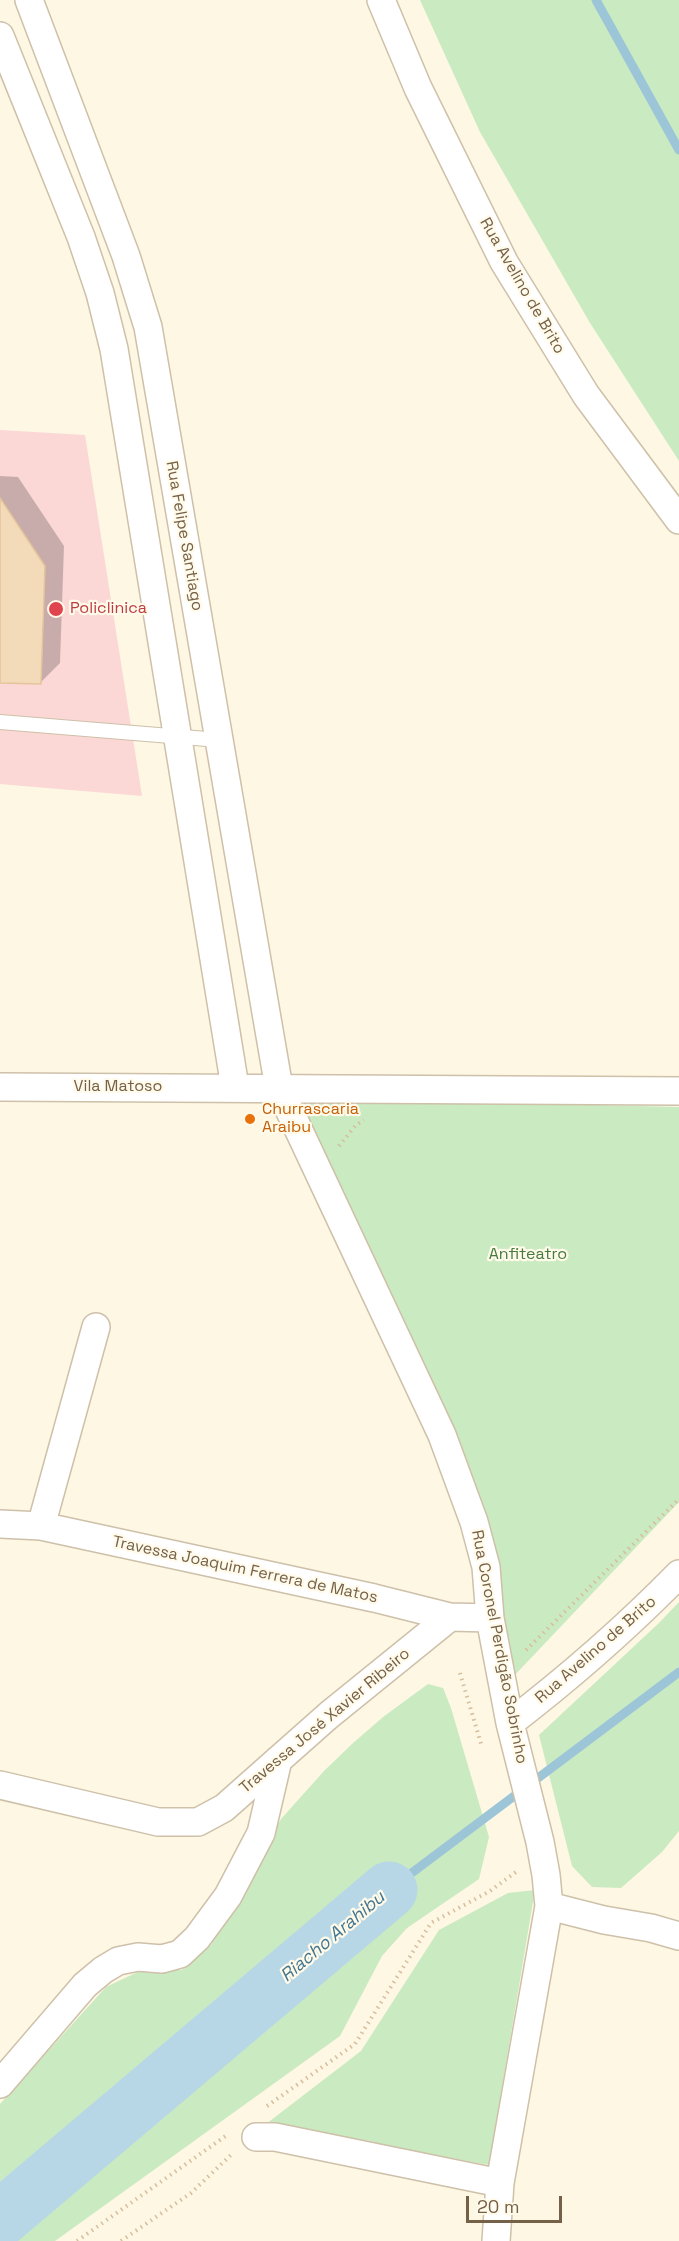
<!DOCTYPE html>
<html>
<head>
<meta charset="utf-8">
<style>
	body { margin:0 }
	#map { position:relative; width:679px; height:2241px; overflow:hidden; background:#fdf7e3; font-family:"Space Grotesk",sans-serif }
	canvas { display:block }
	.scale { position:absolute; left:466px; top:2196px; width:96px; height:27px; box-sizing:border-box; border:3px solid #756048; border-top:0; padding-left:8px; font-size:18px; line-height:21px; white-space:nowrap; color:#756048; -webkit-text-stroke:4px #fffae9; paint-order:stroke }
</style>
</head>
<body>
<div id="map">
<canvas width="679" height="2241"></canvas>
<div class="scale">20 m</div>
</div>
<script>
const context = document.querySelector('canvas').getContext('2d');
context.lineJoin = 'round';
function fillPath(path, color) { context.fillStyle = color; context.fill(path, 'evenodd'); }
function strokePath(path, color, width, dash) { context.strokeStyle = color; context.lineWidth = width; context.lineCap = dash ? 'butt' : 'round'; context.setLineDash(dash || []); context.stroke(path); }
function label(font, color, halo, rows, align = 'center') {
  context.font = font + ' "Space Grotesk",sans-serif'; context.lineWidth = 4.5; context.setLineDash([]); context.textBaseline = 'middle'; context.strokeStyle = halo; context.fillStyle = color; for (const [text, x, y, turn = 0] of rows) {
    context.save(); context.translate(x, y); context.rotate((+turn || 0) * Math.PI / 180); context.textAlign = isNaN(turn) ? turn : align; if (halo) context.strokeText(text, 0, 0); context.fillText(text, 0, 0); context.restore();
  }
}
const medical = new Path2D(`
	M0,430L85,435L142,796L0,784Z`);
const green = new Path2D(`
	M420,0H679V461L590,323L480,132Z
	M294,1098L679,1107V1502L512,1678L489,1543Z
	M679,1602V1831L662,1852L621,1888L592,1887L572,1866L539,1735L659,1623Z
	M428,1684L443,1688L451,1708L489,1837L479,1879L407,1928L382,1956L340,2036L55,2241H0V2104L106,1987L142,1970H182L211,1945L281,1819L324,1771L352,1744L383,1717Z
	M535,1890L489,2165L266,2124L361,2051L439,1930L508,1893Z`);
const shadow = new Path2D(`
	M0,476L18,477L64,546L60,663L40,683L0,681Z`);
const stream = new Path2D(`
	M596,0L679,150
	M389,1890L679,1672`);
const river = new Path2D(`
	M0,2219L389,1890`);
const building = new Path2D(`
	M0,498L45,566L41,684L0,683Z`);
const path = new Path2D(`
	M339,1146L356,1125L364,1120
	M526,1650L679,1499
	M460,1673L482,1747
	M267,2106L355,2044L431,1923L490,1891L516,1872
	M77,2241L227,2135
	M121,2241L191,2193L233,2153`);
const service = new Path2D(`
	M0,722L219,740`);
const minor = new Path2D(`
	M29,0L126,256L148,327L279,1088L442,1435L474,1522L486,1567L490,1618L510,1723L540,1842L546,1875L549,1906L500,2183L496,2241
	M381,0L418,88L504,262L586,395L679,520
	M0,36L81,237L100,293L114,349L235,1087
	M0,1087L679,1091
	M0,1524L41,1526L374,1598L450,1617L490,1618
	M41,1526L96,1327
	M510,1723C570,1677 626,1628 679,1574
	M0,1785L158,1822H198L224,1808L329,1715L450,1617
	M549,1906L604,1920L651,1928L679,1936
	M0,2084L85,1985L103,1970L118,1961L138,1957L162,1959L180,1954L197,1938L228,1896L261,1833L278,1760
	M256,2137H275L500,2183`);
const markers = [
	[56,609,8,"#e0444e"],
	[250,1119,6,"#e8710a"]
];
const streetNames = [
	["Rua Avelino de Brito",522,286,60],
	["Rua Felipe Santiago",184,536,80],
	["Vila Matoso",118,1087],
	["Travessa Joaquim Ferrera de Matos",245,1570,12],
	["Rua Coronel Perdigão Sobrinho",499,1647,79],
	["Rua Avelino de Brito",596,1650,-41],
	["Travessa José Xavier Ribeiro",325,1721,-40]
];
const healthNames = [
	["Policlinica",70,609]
];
const foodNames = [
	["Churrascaria",262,1110],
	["Araibu",262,1128]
];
const parkNames = [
	["Anfiteatro",528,1255]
];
const waterNames = [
	["Riacho Arahibu",333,1937,-40]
];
fillPath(medical, '#fbd8d6');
fillPath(green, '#caeac1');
fillPath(shadow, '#0003');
strokePath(stream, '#9dc5d8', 9);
strokePath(river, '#b7d7e6', 57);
fillPath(building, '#f3dbba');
strokePath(building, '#e5c49a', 1.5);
strokePath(service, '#cec0a9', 16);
strokePath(minor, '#cec0a9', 30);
strokePath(path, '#d7be9d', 4, [1.5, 4.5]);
strokePath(service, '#fff', 14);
strokePath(minor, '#fff', 27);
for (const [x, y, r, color] of markers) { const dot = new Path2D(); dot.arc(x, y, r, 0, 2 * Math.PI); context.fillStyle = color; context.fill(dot); strokePath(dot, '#fffae9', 2); }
label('16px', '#756048', '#fffae9', streetNames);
label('16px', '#be3a42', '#fffae9', healthNames, 'left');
label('16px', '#c56008', '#fffae9', foodNames, 'left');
label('16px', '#477b40', '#fffae9', parkNames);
label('italic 18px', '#447690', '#fffae9', waterNames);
</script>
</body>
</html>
